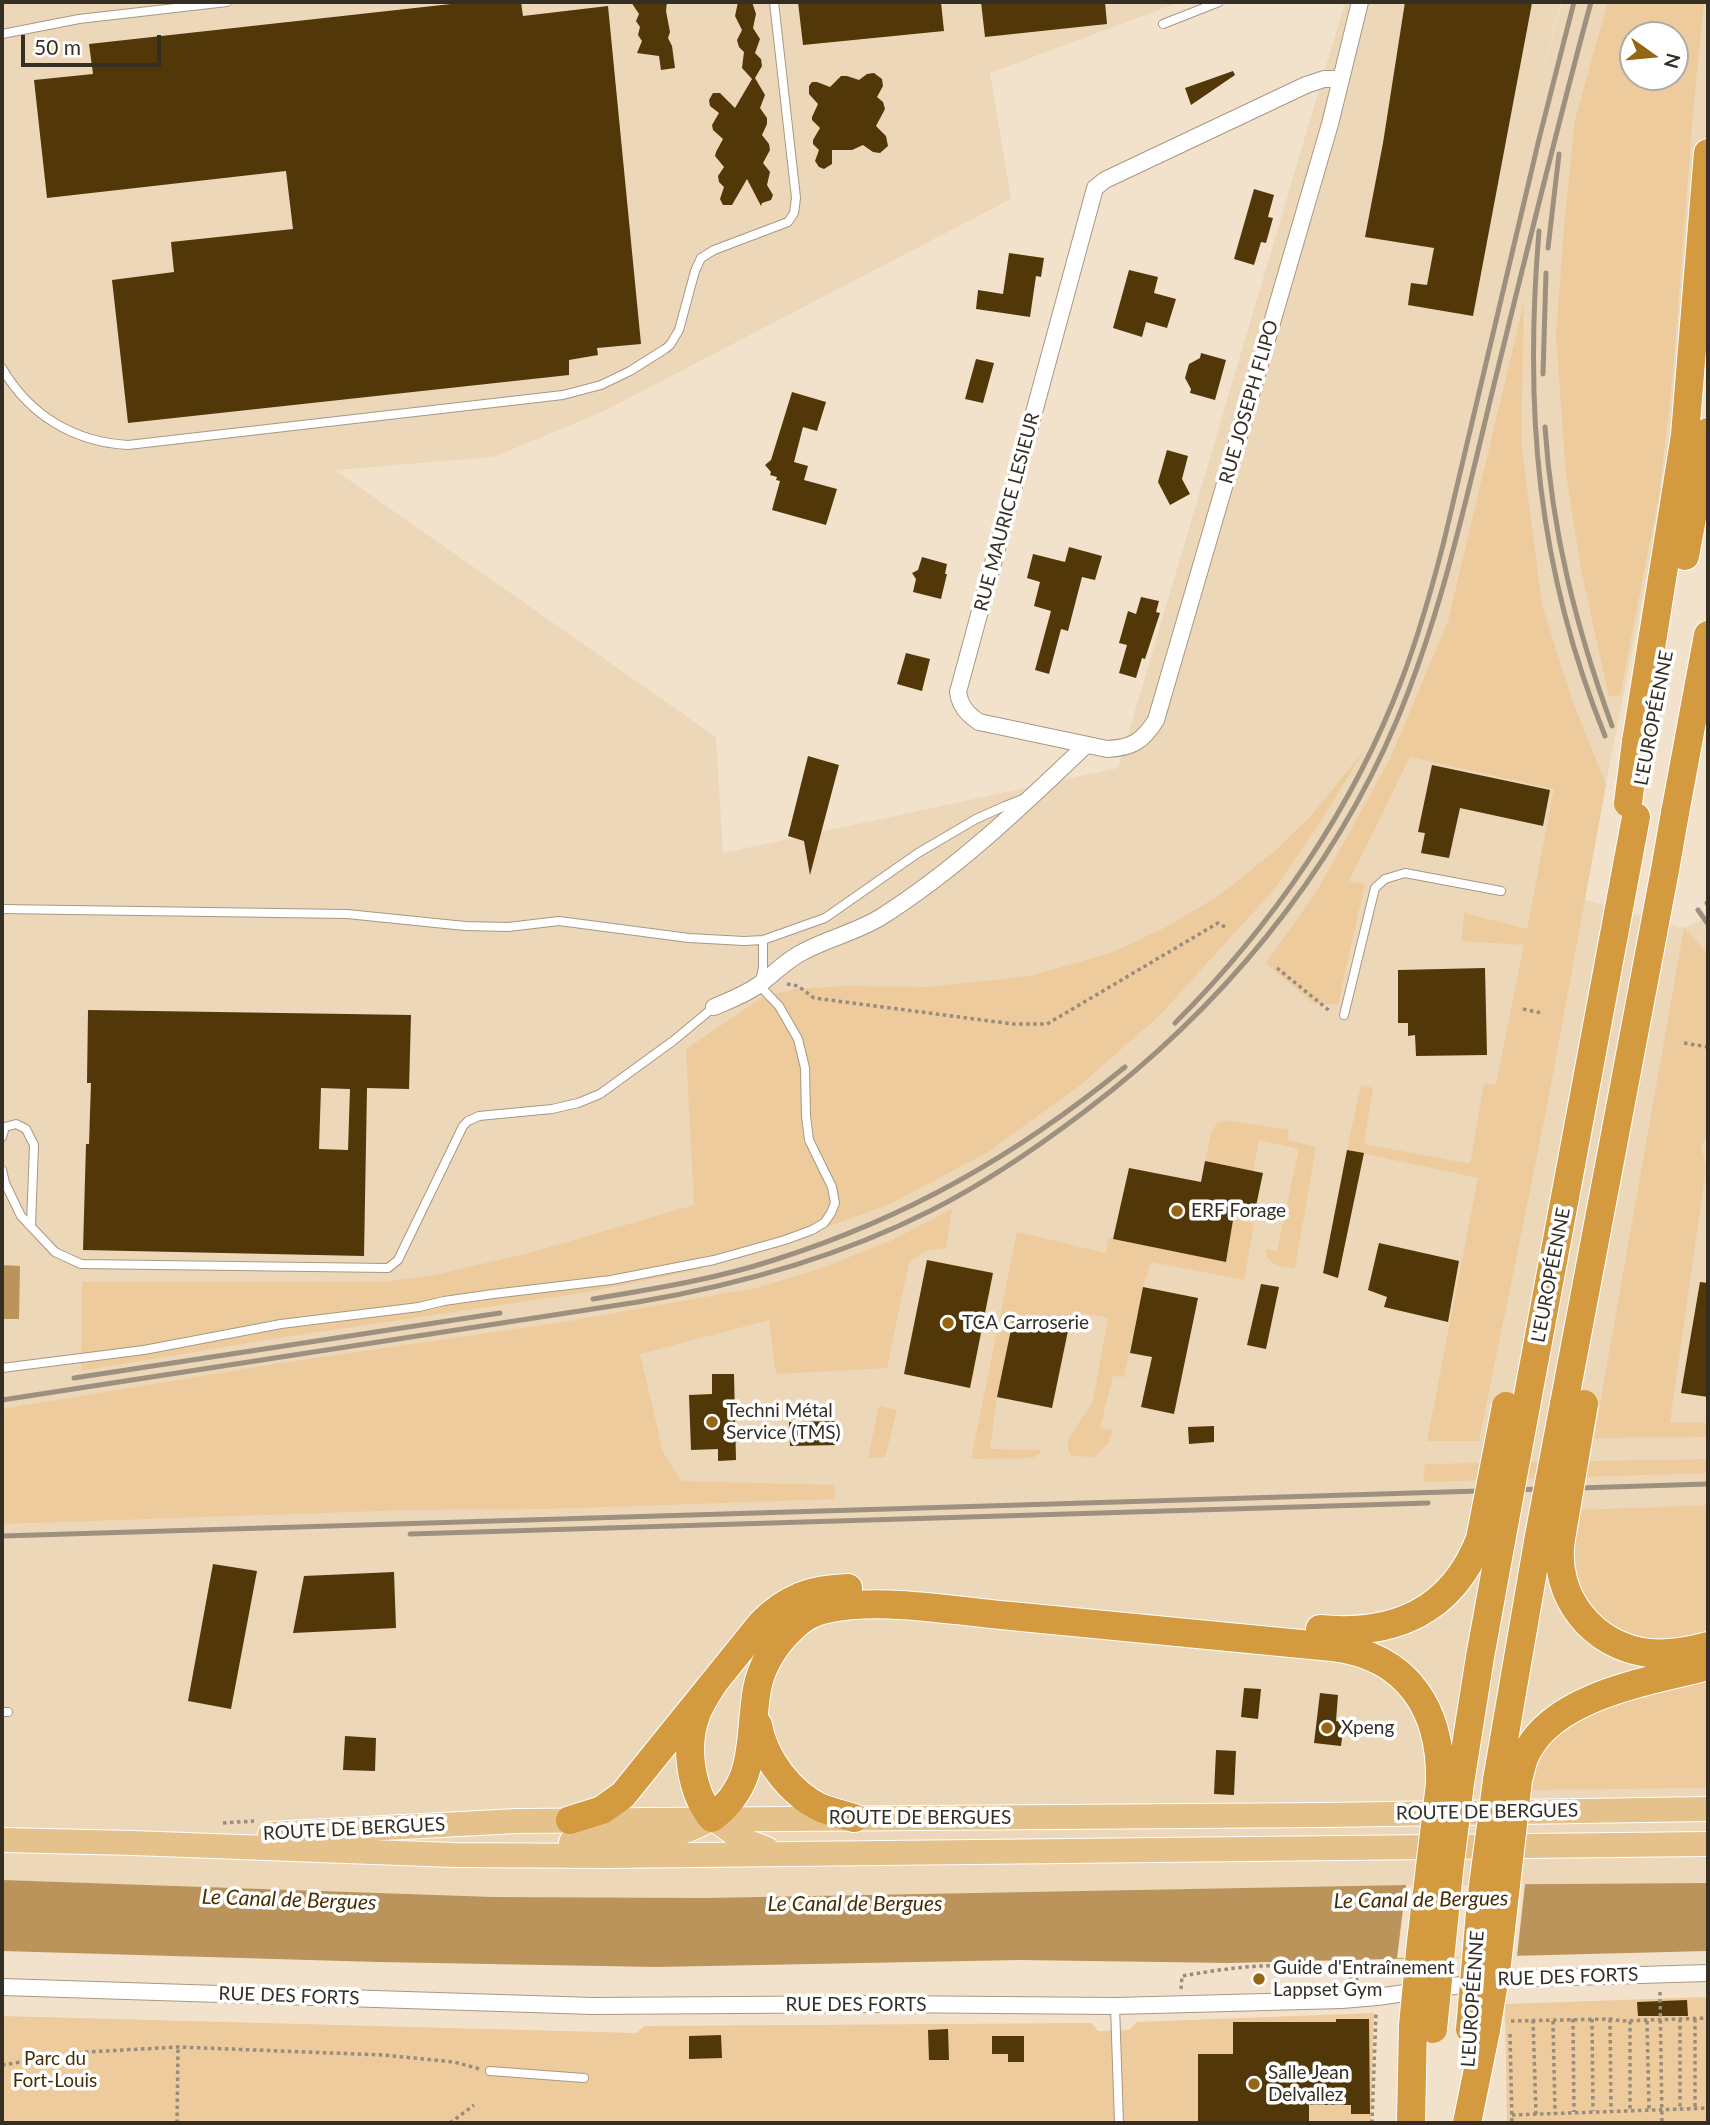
<!DOCTYPE html>
<html>
<head>
<meta charset="utf-8">
<style>
	body { margin:0 }
	#map { position:relative; width:1710px; height:2125px; overflow:hidden; background:#f3e2cb; font-family:Lato,sans-serif }
	canvas { display:block }
	.frame { position:absolute; inset:0; border:4px solid #352e25; pointer-events:none }
	.north { position:absolute; left:1619px; top:21px; width:70px; height:70px; box-sizing:border-box; background:#fff; border:2px solid #aeaba8; border-radius:50%; rotate:105deg; font-size:19px; font-weight:700; line-height:28px; text-align:center; color:#352e25 }
	.north::after { content:''; display:block; margin:auto; width:24px; height:32px; background:#956715; clip-path:polygon(50% 0,100% 100%,50% 72%,0 100%) }
	.scale { position:absolute; left:21px; top:35px; width:140px; height:32px; box-sizing:border-box; border:4px solid #352e25; border-top:0; padding-left:9px; font-size:21px; line-height:24px; white-space:nowrap; color:#352e25; -webkit-text-stroke:5px #fff; paint-order:stroke }
</style>
</head>
<body>
<div id="map">
<canvas width="1710" height="2125"></canvas>
<div class="frame"></div>
<div class="north">N</div>
<div class="scale">50 m</div>
</div>
<script>
const context = document.querySelector('canvas').getContext('2d');
context.lineJoin = 'round';
function fillPath(path, color) { context.fillStyle = color; context.fill(path, 'evenodd'); }
function strokePath(path, color, width, dash) { context.strokeStyle = color; context.lineWidth = width; context.lineCap = dash ? 'butt' : 'round'; context.setLineDash(dash || []); context.stroke(path); }
function label(font, color, halo, rows, align = 'center') {
  context.font = font + ' Lato,sans-serif'; context.lineWidth = 7; context.setLineDash([]); context.textBaseline = 'middle'; context.strokeStyle = halo; context.fillStyle = color; for (const [text, x, y, turn = 0] of rows) {
    context.save(); context.translate(x, y); context.rotate((+turn || 0) * Math.PI / 180); context.textAlign = isNaN(turn) ? turn : align; if (halo) context.strokeText(text, 0, 0); context.fillText(text, 0, 0); context.restore();
  }
}
const built = new Path2D(`
	M2,2H1180L990,73L1011,199L604,411L494,457L335,470L716,737L723,853L1118,768L1345,2H1561L1532,110L1562,2H1708V269L1583,899L1684,928L1708,917V1883L1406,1885L704,1898L494,1897L2,1880ZM1633,35H1675V77H1633Z`);
const green = new Path2D(`
	M1608,2H1704L1694,101L1673,373L1659,495L1620,695L1609,697L1582,574L1566,475L1556,335L1565,216L1575,120ZM1633,35H1675V77H1633Z
	M1524,302L1521,441L1542,605L1572,700L1606,785L1547,1106L1479,1441H1427L1478,1178L1347,1150L1361,1085L1373,1088L1364,1144L1470,1164L1484,1083L1496,1085L1524,945L1462,941L1464,913L1527,929L1554,789L1410,757L1349,881L1365,884L1338,1004H1314L1266,963L1317,891L1391,757L1448,621Z
	M1363,752L1323,818L1276,887L1160,1015L1079,1086L988,1152L892,1203L800,1237L692,1271L588,1292L272,1339L81,1371L82,1282H384L434,1275L529,1253L694,1205L686,1049L763,997L796,989L847,986L930,987L1030,976L1111,953L1166,927L1217,897L1276,850L1311,816Z
	M1684,928L1708,954V1135L1701,1146L1706,1168L1670,1422L1708,1423V1437L1594,1438Z
	M1229,1121L1289,1130L1287,1140L1316,1147L1295,1268C1280,1266 1267,1266 1265,1249L1277,1251L1299,1149L1259,1140L1253,1171L1205,1161L1212,1131L1218,1122Z
	M952,1209L946,1248L927,1250L909,1262L887,1368L776,1374L769,1320L640,1354L663,1452L681,1481L835,1485V1499L548,1509L409,1510L2,1524V1409L281,1363L564,1322L756,1288L819,1269L890,1241Z
	M1233,1219L1254,1223L1244,1280L1151,1262L1143,1287L1124,1377L1113,1376L1100,1428L1113,1430L1108,1443L1095,1457L1072,1456L1068,1451V1440L1093,1401L1108,1318L1072,1311L1069,1326L997,1397L990,1449L1042,1450L1039,1454L1032,1458L971,1459L1017,1232L1106,1253L1108,1238L1226,1261Z
	M879,1406L897,1410L885,1457L868,1458Z
	M1708,1459V1473L1423,1482L1425,1464Z
	M1708,1505V1635C1686,1640 1662,1647 1639,1641C1613,1635 1569,1585 1570,1557C1571,1542 1578,1525 1582,1510Z
	M1708,1679V1788L1532,1790L1536,1757L1556,1737L1577,1722L1606,1706Z
	M1708,1997V2123H1507L1505,2004Z
	M1374,2013L1371,2123H2V2016L637,2033L644,2026L1091,2023L1098,2031L1129,2030L1137,2022Z`);
const water = new Path2D(`
	M2,1265L20,1266L19,1319H2Z
	M2,1880L494,1897L704,1898L1406,1885L1708,1883V1951L1230,1963L1020,1960L656,1967L377,1962L2,1951Z`);
const pier = new Path2D(`
	M1525,1884L1517,1956L1397,1958L1406,1885Z`);
const building = new Path2D(`
	M469,2H521L523,16L608,6L641,344L597,348L598,355L569,360V375L128,423L112,280L174,272L171,242L293,229L286,171L47,198L34,80L93,74L89,44Z
	M631,2H667L666,11L670,32L668,38L672,46L675,68L661,70L659,56L637,53L642,41L638,35L640,27L636,21L639,14Z
	M738,2H752L756,14L753,28L760,39L755,53L761,59L762,66L755,78L765,95L760,108L767,118V124L762,135L769,144L770,150L763,163L770,172L767,185L773,195L771,200L762,203L761,206L747,179L732,205H723L720,199L724,187L719,182L718,176L724,167L715,156L716,152L723,139L713,130L712,125L719,113L710,106L709,100L713,93H720L735,108L752,79L742,68L744,52L739,47L737,40L742,30L735,16Z
	M798,2H941L944,31L803,45Z
	M981,2H1105L1107,24L985,37Z
	M1405,2L1532,3L1473,316L1408,305L1411,283L1427,285L1434,248L1365,237L1383,143Z
	M1233,71L1235,75L1191,105L1185,88Z
	M874,73L882,79L883,86L877,97L883,102L885,109L876,126L886,136L888,146L880,153L873,152L863,145L852,150H832V164L824,169L819,167L815,161L819,150L813,144V140L820,128L812,120V117L818,104L809,94V86L812,82H817L830,87L841,76H847L859,80L867,74Z
	M1254,189L1274,195L1268,217L1273,218L1266,243L1261,242L1254,265L1234,259Z
	M1009,253L1044,258L1041,277L1036,276L1030,317L976,309L978,290L1003,294Z
	M1129,270L1158,277L1154,293L1176,299L1167,328L1146,322L1142,337L1113,328Z
	M1201,353L1226,360L1215,400L1190,393L1191,389L1185,378L1189,364L1200,358Z
	M976,359L994,363L983,403L965,399Z
	M792,392L826,402L817,431L803,427L794,462L808,466L804,480L837,489L826,525L772,510L780,481L776,480L777,477L770,475L771,472L765,465L771,460Z
	M1167,450L1188,456L1182,479L1190,494L1170,505L1158,482Z
	M1069,547L1102,556L1095,580L1082,577L1068,631L1061,629L1049,674L1035,670L1051,611L1034,606L1040,582L1027,578L1033,554L1065,562Z
	M922,557L947,564L945,574H947L941,599L913,592L916,579L912,573L918,570Z
	M1141,597L1159,601L1156,612L1160,613L1145,659L1142,658L1136,678L1119,673L1127,645L1119,643L1128,611L1136,614Z
	M906,653L930,659L922,691L897,684Z
	M808,756L839,765L810,875L804,841L788,836Z
	M1432,765L1550,790L1543,826L1460,808L1449,858L1421,853L1425,833L1418,832Z
	M1485,968L1487,1055L1416,1056L1415,1035L1408,1036V1023H1398V970Z
	M88,1010L411,1015L409,1089L367,1088L364,1256L83,1250L86,1144H89L91,1083H87ZM321,1088L350,1089L348,1150L319,1149Z
	M1347,1150L1364,1153L1338,1278L1323,1273Z
	M1205,1161L1263,1173L1256,1206L1236,1202L1226,1262L1113,1239L1129,1168L1201,1182Z
	M1379,1243L1459,1261L1448,1322L1384,1307L1387,1297L1368,1290Z
	M927,1260L993,1273L970,1388L904,1374Z
	M1700,1282L1708,1283V1397L1681,1393Z
	M1261,1284L1279,1287L1266,1349L1247,1345Z
	M1143,1287L1198,1298L1174,1414L1141,1407L1152,1357L1130,1353Z
	M1014,1315L1069,1326L1052,1408L997,1397Z
	M712,1374H734L736,1460L718,1461V1449L691,1450L689,1395L712,1394Z
	M836,1421L837,1445L790,1446L789,1422Z
	M1214,1426V1442L1189,1444L1188,1427Z
	M213,1564L257,1571L231,1709L188,1701Z
	M394,1572L396,1628L293,1633L304,1576Z
	M1244,1688L1261,1689L1258,1719L1241,1717Z
	M1320,1693L1338,1695L1336,1721L1344,1722L1341,1746L1314,1743Z
	M345,1736L376,1738L375,1771L343,1770Z
	M1216,1750L1236,1751L1234,1795L1214,1794Z
	M1687,2000L1688,2016H1638L1637,2002Z
	M1336,2019H1369L1370,2114H1351V2105H1309V2123H1198V2054H1233V2022H1336Z
	M948,2029L949,2060H929L928,2030Z
	M721,2035L722,2058L689,2059V2036Z
	M992,2036H1024V2062H1008V2054H992Z`);
const path = new Path2D(`
	M1277,968L1331,1012
	M787,984L798,986L814,998L1013,1024H1047L1218,923L1227,928
	M1523,1009L1542,1013
	M1684,1043L1708,1047
	M223,1823L254,1821
	M1181,1989L1182,1976C1240,1966 1302,1957 1358,1980
	M1660,1992L1662,2123
	M1573,2019L1574,2112
	M1592,2019L1593,2111
	M1610,2019L1611,2111
	M1680,2019V2109
	M1695,2019V2109
	M1533,2020L1536,2114
	M1511,2021L1610,2019L1622,2021L1708,2018
	M1553,2021L1555,2113
	M1630,2021V2110
	M1647,2021L1649,2109
	M1510,2034L1512,2123
	M2,2065L87,2052L178,2047L383,2055L454,2062L480,2069
	M1512,2115L1708,2108
	M177,2123L178,2047
	M450,2123L474,2105
	M1372,2123L1376,2013`);
const service = new Path2D(`
	M1163,24L1219,2
	M2,34L79,19L227,2
	M2,368C29,415 74,442 128,445L563,395L601,385L630,371L665,349L670,345L679,330L695,271L701,258L714,250L788,222L794,213L796,198L774,2
	M2,909L347,914L465,926L508,927L559,921L689,938L744,941L763,940L825,918L918,853L976,819L1005,806L1023,799
	M1344,1015L1375,888L1385,879L1405,873L1501,891
	M2,1137L5,1127L16,1124L26,1129L34,1145L31,1226
	M2,1170L5,1183L21,1216L55,1252L81,1264L388,1268L398,1260L463,1126L468,1121L479,1116L552,1109L578,1103L600,1094L673,1041L714,1007
	M2,1368L144,1350L281,1324L419,1307L444,1301L493,1294L611,1280L714,1260L785,1240L812,1230L824,1223L831,1213L835,1203L832,1187L809,1140L806,1116L805,1068L798,1039L779,1006L759,985L763,968V940
	M2,1712H8
	M1115,2006L1119,2123
	M490,2071L584,2078`);
const minor = new Path2D(`
	M1341,79H1324L1306,85L1105,180L1095,188L958,692C960,706 967,714 979,722L1107,749C1132,748 1143,741 1156,720L1330,124L1360,2
	M714,1007C728,1001 744,995 757,986C772,976 783,963 799,954C825,939 855,933 881,917C957,869 1021,807 1085,746
	M2,1987L593,2006L881,2004L1115,2006L1342,2000L1377,1997L1503,1979L1708,1973`);
const primary = new Path2D(`
	M270,1834L517,1821L1324,1815L1708,1809
	M2,1840L133,1843L452,1855L608,1856L1708,1844
	M571,1842C620,1837 670,1846 712,1818L743,1840L767,1849`);
const motorway = new Path2D(`
	M1685,556L1708,432
	M1636,742L1685,435L1708,153
	M1675,813L1708,635
	M1564,1404L1665,870
	M1526,1406L1636,817
	M1561,1539C1552,1596 1593,1647 1649,1653C1669,1655 1689,1651 1708,1646
	M1320,1629C1395,1636 1452,1611 1480,1539
	M715,1681C708,1692 700,1703 696,1715C684,1747 691,1792 712,1818C759,1782 748,1740 757,1689C761,1667 774,1645 790,1630C801,1618 815,1610 831,1608C886,1598 955,1611 1011,1616C1118,1626 1225,1636 1332,1647C1409,1656 1442,1711 1440,1784
	M758,1725C764,1759 790,1793 821,1808C832,1812 843,1815 854,1818
	M1497,1780L1539,1536
	M1518,1780C1521,1770 1522,1759 1528,1750C1558,1694 1652,1681 1708,1666
	M1460,1783L1480,1657L1502,1536
	M570,1820L602,1810L623,1795L761,1624C786,1598 811,1589 848,1588
	M1411,2123L1413,2025
	M1467,2123L1486,2030`);
const rail = new Path2D(`
	M1539,231C1524,410 1537,568 1605,736
	M1548,248L1559,154
	M1543,374L1546,273
	M1545,427C1552,533 1576,627 1612,726
	M1707,903L1708,905
	M1698,910L1708,924
	M1175,1023C1272,926 1353,809 1402,679C1419,634 1432,588 1444,541L1539,139L1574,2
	M593,1299C654,1289 716,1279 774,1260C907,1218 1017,1155 1125,1067
	M74,1378L500,1313
	M2,1400L638,1302C738,1285 839,1257 930,1211C984,1184 1035,1149 1084,1112C1219,1010 1331,877 1397,720C1440,617 1464,509 1490,401C1523,267 1555,134 1591,2
	M410,1534L1428,1503
	M2,1536L1708,1484`);
const motorwayBridge = new Path2D(`
	M1628,803L1636,742
	M1665,870L1675,813
	M1502,1536L1526,1406
	M1539,1536L1564,1404
	M1480,1539L1506,1406
	M1561,1539L1584,1404
	M1413,2025L1421,1942L1440,1784
	M1433,2029L1449,1871L1460,1783
	M1470,2029L1481,1901L1497,1780
	M1486,2030L1497,1964L1518,1780`);
const markers = [
	[1177,1211,7,"#956715"],
	[948,1323,7,"#956715"],
	[712,1422,7,"#956715"],
	[1327,1728,7,"#956715"],
	[1259,1979,7,"#956715"],
	[1254,2084,7,"#956715"]
];
const streetNames = [
	["RUE JOSEPH FLIPO",1249,402,-74],
	["RUE MAURICE LESIEUR",1007,512,-75],
	["L'EUROPÉENNE",1654,718,-79],
	["L'EUROPÉENNE",1551,1275,-79],
	["ROUTE DE BERGUES",1487,1812,-1],
	["ROUTE DE BERGUES",920,1818],
	["ROUTE DE BERGUES",354,1829,-3],
	["RUE DES FORTS",1568,1977,-2],
	["RUE DES FORTS",289,1996,2],
	["L'EUROPÉENNE",1473,1999,-86],
	["RUE DES FORTS",856,2005]
];
const poiNames = [
	["ERF Forage",1191,1211],
	["TCA Carroserie",962,1323],
	["Techni Métal",726,1411],
	["Service (TMS)",726,1433],
	["Xpeng",1341,1728],
	["Guide d'Entraînement",1273,1968],
	["Lappset Gym",1273,1990],
	["Salle Jean",1268,2073],
	["Delvallez",1268,2095]
];
const parkNames = [
	["Parc du",55,2059],
	["Fort-Louis",55,2081]
];
const waterNames = [
	["Le Canal de Bergues",289,1900,2],
	["Le Canal de Bergues",1421,1900,-1],
	["Le Canal de Bergues",855,1904]
];
fillPath(built, '#ecd7b9');
fillPath(green, '#edcb9d');
fillPath(water, '#bb945c');
fillPath(pier, '#f3e2cb');
fillPath(building, '#523708');
strokePath(service, '#a89883', 10);
strokePath(minor, '#a89883', 18);
strokePath(primary, '#fff', 26);
strokePath(motorway, '#fff', 30);
strokePath(path, '#988c7c', 3.5, [3.5, 3.5]);
strokePath(service, '#fff', 8);
strokePath(minor, '#fff', 16);
strokePath(primary, '#e5c28c', 24);
strokePath(motorway, '#d39a40', 28);
strokePath(rail, '#9d907f', 5);
strokePath(motorwayBridge, '#fff', 30, []);
strokePath(motorwayBridge, '#d39a40', 28);
for (const [x, y, r, color] of markers) { const dot = new Path2D(); dot.arc(x, y, r, 0, 2 * Math.PI); context.fillStyle = color; context.fill(dot); strokePath(dot, '#fff', 2.5); }
label('19px', '#352e25', '#fff', streetNames);
label('19px', '#352e25', '#fff', poiNames, 'left');
label('19px', '#482d00', '#fff', parkNames);
label('italic 21px', '#482d00', '#fff', waterNames);
</script>
</body>
</html>
